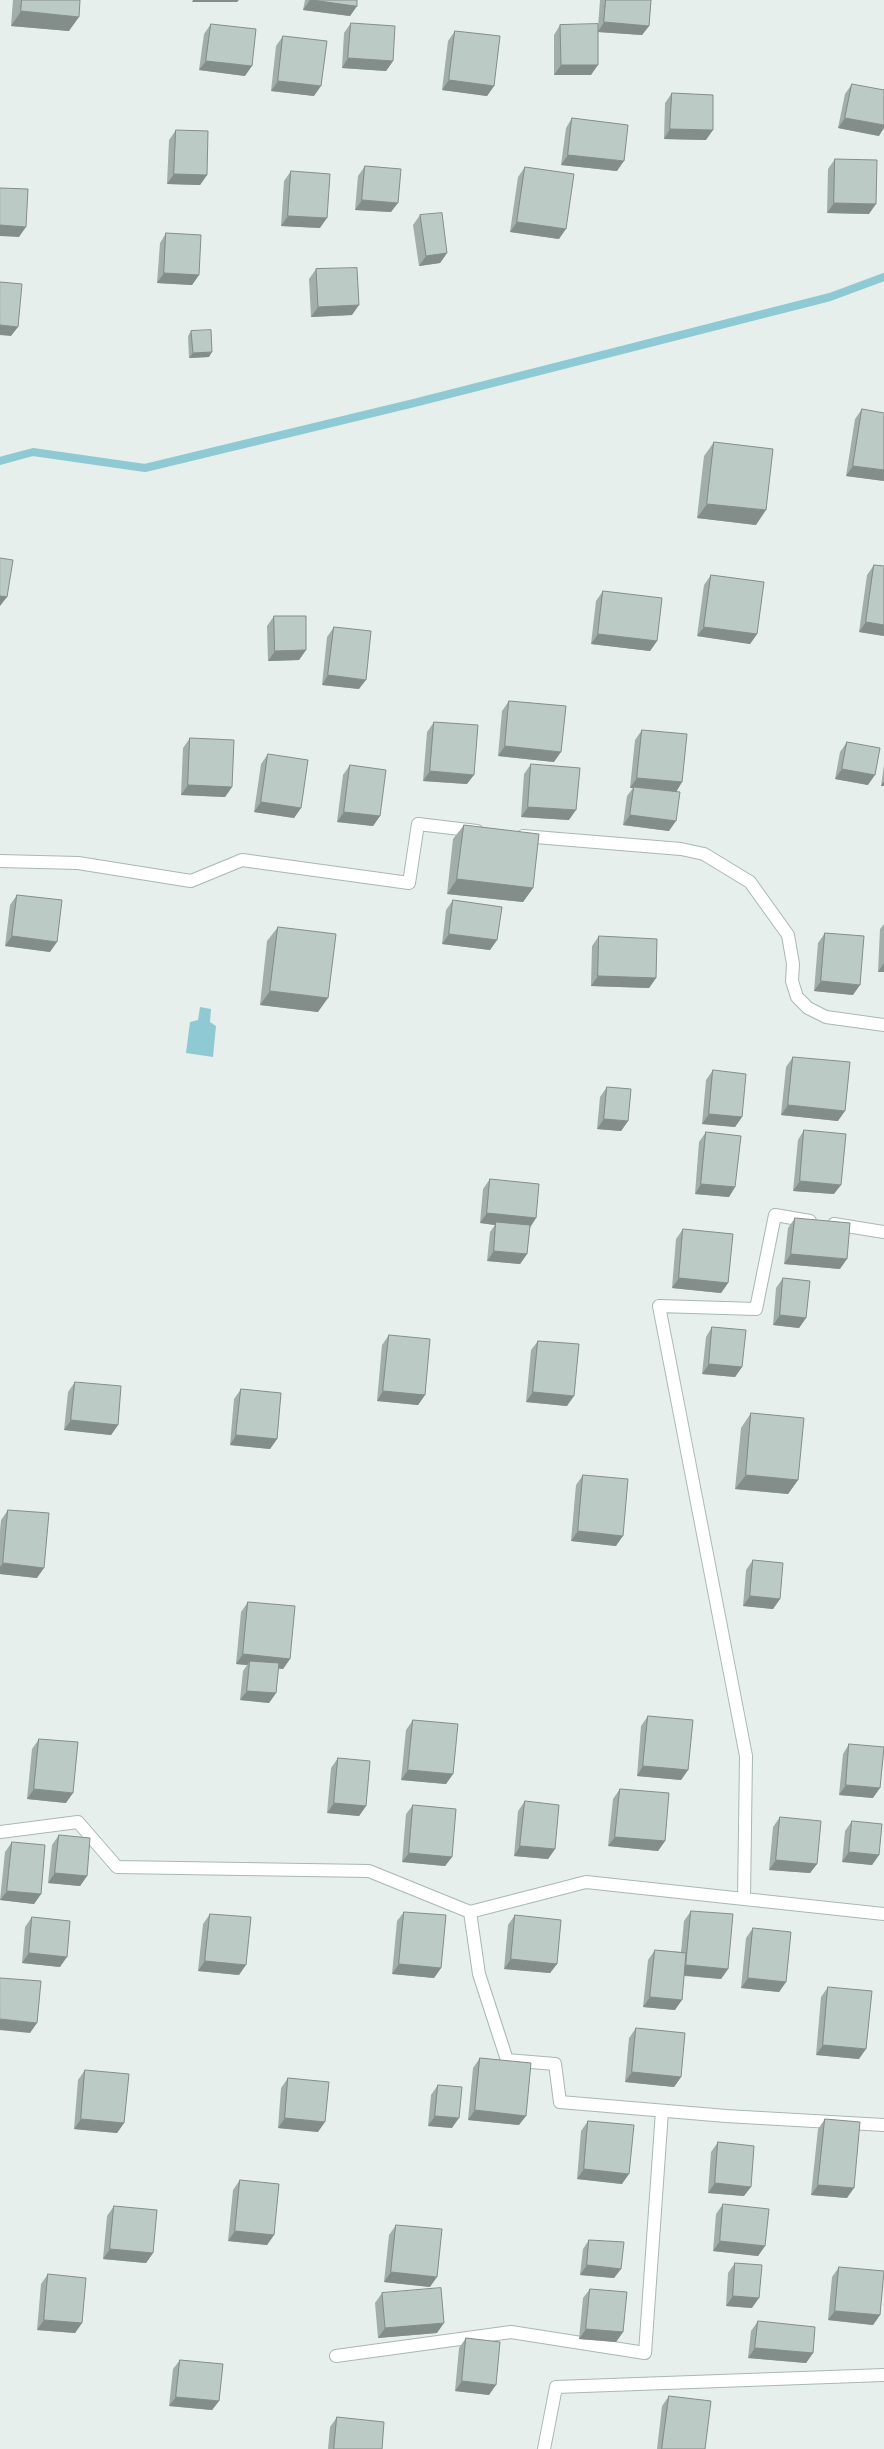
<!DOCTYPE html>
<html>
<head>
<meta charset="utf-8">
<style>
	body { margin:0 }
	canvas { display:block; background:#e6efeb }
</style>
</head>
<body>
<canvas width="884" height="2449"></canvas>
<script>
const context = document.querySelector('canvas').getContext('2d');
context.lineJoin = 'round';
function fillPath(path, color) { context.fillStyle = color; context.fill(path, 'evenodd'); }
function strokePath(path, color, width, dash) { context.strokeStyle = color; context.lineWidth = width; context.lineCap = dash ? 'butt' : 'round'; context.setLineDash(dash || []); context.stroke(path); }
const water = new Path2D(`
	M200,1007L211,1009L210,1022L216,1026L213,1057L186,1053L190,1022L198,1020Z`);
const stream = new Path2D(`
	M0,461L33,452L145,468L414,403L830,297L884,277`);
const minor = new Path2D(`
	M523,836L681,849L704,854L750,882L788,935L793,964L792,981L797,997L808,1008L826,1017L884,1025
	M0,861L78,863L191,881L242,860L409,883L418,824L477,831
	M834,1224L884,1232
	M0,1832L78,1822L117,1867L369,1871L470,1912L586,1882L884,1914
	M744,1899L746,1756L659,1306L756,1309L775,1215L810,1221
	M470,1912L479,1974L507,2060L555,2064L560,2102L726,2116L884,2125
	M336,2356L511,2332L645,2353L662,2111
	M544,2449L556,2387L884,2375`);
const wall = new Path2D(`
	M13,0H80L69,31L11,26Z
	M305,0H357V6L350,16L303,10Z
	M600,0H651L649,26L642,35L598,32L591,75H554V35L560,25L598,27Z
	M351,23L393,61L386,71L342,68L344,33Z
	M211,24L245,76L199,70L204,34Z
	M455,31L494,86L487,96L442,90L448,41Z
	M283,36L314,96L271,91L276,46Z
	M852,84L879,136L838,128L845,94Z
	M672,93L706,140L664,139L665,103Z
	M572,118L617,171L561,165L566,128Z
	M176,130L207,175L200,185L167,184L169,140Z
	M835,159L869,214L827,213L828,169Z
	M365,166L391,212L355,210L358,176Z
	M525,167L559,239L510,232L518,177Z
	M291,171L320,228L281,226L284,181Z
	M420,215L447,253L440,263L419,266L413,225Z
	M166,233L199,275L192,285L157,283L160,243Z
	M316,269L352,315L311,317L309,279Z
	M191,331L209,357L189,358L188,336Z
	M862,409L884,413V481L846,476L855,419Z
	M714,442L756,525L697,518L704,456Z
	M874,565L884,566V636L859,632L867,575Z
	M711,575L757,634L750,644L697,636L704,585Z
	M603,591L657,641L650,651L591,644L596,601Z
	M274,616L306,650L299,660L268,661L267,626Z
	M334,627L359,689L322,685L327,637Z
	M509,701L554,762L498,756L502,711Z
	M434,722L467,784L423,781L427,732Z
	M642,730L682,782L676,792L669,831L623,825L627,796L633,788H630L635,740Z
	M190,738L232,787L225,797L181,795L183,748Z
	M847,742L868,785L835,779L840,752Z
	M268,754L301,808L294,818L254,812L261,764Z
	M531,764L569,820L521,817L524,774Z
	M350,765L380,816L373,826L337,822L343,775Z
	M884,765V786H881Z
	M464,825L533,888L523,902L447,894L453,839Z
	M17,895L50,952L5,946L10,905Z
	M453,900L497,940L490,950L442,944L446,910Z
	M884,924V972H878L880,929Z
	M278,927L318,1012L260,1005L267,941Z
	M825,933L853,995L814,991L818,943Z
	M599,936L656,978L649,988L591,986L592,946Z
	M793,1057L838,1121L781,1115L786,1067Z
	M713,1070L742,1117L735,1127L702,1124L706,1080Z
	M607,1087L628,1121L621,1131L597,1129L600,1097Z
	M804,1130L834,1194L793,1191L798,1140Z
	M706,1132L735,1187L729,1197L695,1194L699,1142Z
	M490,1179L536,1218L530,1228L527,1254L520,1264L487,1261L490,1232L495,1225L480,1223L483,1189Z
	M795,1218L840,1269L784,1264L788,1228Z
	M683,1229L728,1283L721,1293L672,1288L676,1239Z
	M783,1278L806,1318L799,1328L773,1325L776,1288Z
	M712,1327L742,1367L735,1377L702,1374L706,1337Z
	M389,1335L425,1395L418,1405L377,1401L382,1345Z
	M538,1341L567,1406L526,1402L531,1350Z
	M75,1382L118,1425L111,1435L64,1430L68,1392Z
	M241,1389L277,1439L270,1449L230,1445L234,1399Z
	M751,1413L798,1480L788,1494L735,1489L741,1428Z
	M583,1475L616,1546L571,1541L576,1485Z
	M8,1510L37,1578L0,1574V1531L1,1520Z
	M753,1560L780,1599L773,1609L743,1606L746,1570Z
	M248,1602L290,1659L283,1669L278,1668L276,1693L269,1703L240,1700L243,1671L247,1665L236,1664L241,1612Z
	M648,1716L688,1770L681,1780L637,1776L641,1726Z
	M413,1720L453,1774L446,1784L401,1780L406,1730Z
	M39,1739L66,1803L27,1799L32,1749Z
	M849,1744L873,1798L839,1795L843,1754Z
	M338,1758L366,1806L359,1816L327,1813L331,1768Z
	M620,1789L665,1841L658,1851L608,1846L613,1799Z
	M525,1801L555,1849L548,1859L514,1856L518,1811Z
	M413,1805L452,1857L445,1866L402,1862L406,1814Z
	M780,1817L817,1864L810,1873L769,1870L773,1827Z
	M852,1821L879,1855L872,1865L842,1862L845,1831Z
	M59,1835L87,1876L80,1886L48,1883L52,1845Z
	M12,1842L41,1894L34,1904L0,1900L5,1852Z
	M691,1911L728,1969L721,1979L684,1976L675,2010L643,2007L648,1960L655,1950L681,1952L684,1921Z
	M404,1912L441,1968L434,1978L392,1974L397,1921Z
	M210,1914L239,1975L198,1971L203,1924Z
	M515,1915L557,1964L550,1973L504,1969L508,1925Z
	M32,1917L60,1967L22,1963L25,1927Z
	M753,1928L786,1982L779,1992L741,1988L746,1938Z
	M828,1987L859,2059L816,2055L821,1997Z
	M636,2028L681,2077L674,2087L625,2082L629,2038Z
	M480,2058L519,2125L468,2120L473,2068Z
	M85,2070L124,2123L117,2133L74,2129L78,2080Z
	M288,2078L318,2132L278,2128L281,2088Z
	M438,2085L452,2128L428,2126L431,2095Z
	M825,2119L847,2198L811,2195L818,2129Z
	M588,2121L622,2184L577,2179L581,2131Z
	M718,2142L744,2196L708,2193L711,2152Z
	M240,2180L274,2235L267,2245L228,2241L233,2190Z
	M723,2204L765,2246L758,2256L713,2251L716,2214Z
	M114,2206L153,2253L146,2263L103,2259L107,2216Z
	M396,2225L430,2287L384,2282L389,2235Z
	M589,2240L621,2269L614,2278L580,2275L583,2249Z
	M735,2263L752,2308L726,2306L728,2273Z
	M839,2267L880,2315L873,2325L828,2320L832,2277Z
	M48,2274L82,2323L75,2333L37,2330L41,2284Z
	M590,2289L623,2332L616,2342L579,2339L583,2298Z
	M382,2293L437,2333L378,2338L375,2303Z
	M758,2321L813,2353L806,2363L748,2358L751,2331Z
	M466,2338L489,2395L455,2391L459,2348Z
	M180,2360L219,2401L212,2410L169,2406L173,2369Z
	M669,2396L705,2449H657L662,2406Z
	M337,2417L382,2449H328L330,2427Z`);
const shadedWall = new Path2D(`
	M193,0H239L237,2H192Z
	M310,0H312L357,6L350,16L303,10Z
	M21,11L79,17L69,31L11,26Z
	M604,22L649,26L642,35L598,32Z
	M348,58L393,61L386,71L342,68Z
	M206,61L252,66L245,76L199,70Z
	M561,65H598L591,75H554Z
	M449,80L494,86L487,96L442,90Z
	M278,81L321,86L314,96L271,91Z
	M845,118L884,125V128L879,136L838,128Z
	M670,129L713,130L706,140L664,139Z
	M568,155L624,161L617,171L561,165Z
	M174,174L207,175L200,185L167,184Z
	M362,200L398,203L391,212L355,210Z
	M834,203L876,204L869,214L827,213Z
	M288,216L327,218L320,228L281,226Z
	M517,222L566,229L559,239L510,232Z
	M0,225L26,227L19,237L0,236Z
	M447,253L440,263L419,266L426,256Z
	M164,273L199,275L192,285L157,283Z
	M359,305L352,315L311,317L318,307Z
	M0,325L18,327L11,336L0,335Z
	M212,352L209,357L189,358L193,353Z
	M853,466L884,470V481L846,476Z
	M707,504L766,510L756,525L697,518Z
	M0,596L7,597L0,606Z
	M866,622L884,625V636L859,632Z
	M704,627L757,634L750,644L697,636Z
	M598,634L657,641L650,651L591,644Z
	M306,650L299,660L268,661L275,651Z
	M328,675L366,680L359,689L322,685Z
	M505,746L561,752L554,762L498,756Z
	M842,769L875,775L868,785L835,779Z
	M430,771L474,775L467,784L423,781Z
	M637,778L682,782L676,792L634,787L633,788H630Z
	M884,781V786H881Z
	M188,785L232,787L225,797L181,795Z
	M261,802L301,808L294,818L254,812Z
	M528,807L576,810L569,820L521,817Z
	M344,812L380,816L373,826L337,822Z
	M630,815L676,821L669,831L623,825Z
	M457,879L533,888L523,902L447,894Z
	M449,934L497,940L490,950L442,944Z
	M12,936L57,942L50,952L5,946Z
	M884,963V972H878Z
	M598,976L656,978L649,988L591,986Z
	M821,981L860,985L853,995L814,991Z
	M270,991L328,998L318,1012L260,1005Z
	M788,1105L845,1111L838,1121L781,1115Z
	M709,1114L742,1117L735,1127L702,1124Z
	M604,1119L628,1121L621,1131L597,1129Z
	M800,1181L841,1185L834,1194L793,1191Z
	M701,1184L735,1187L729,1197L695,1194Z
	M487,1213L536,1218L529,1228L496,1222L495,1225L480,1223Z
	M494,1251L527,1254L520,1264L487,1261Z
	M791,1254L847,1259L840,1269L784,1264Z
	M679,1278L728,1283L721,1293L672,1288Z
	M780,1315L806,1318L799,1328L773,1325Z
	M709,1364L742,1367L735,1377L702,1374Z
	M383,1391L425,1395L418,1405L377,1401Z
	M533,1392L574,1396L567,1406L526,1402Z
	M71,1420L118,1425L111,1435L64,1430Z
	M236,1435L277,1439L270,1449L230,1445Z
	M746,1475L798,1480L788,1494L735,1489Z
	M578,1531L623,1536L616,1546L571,1541Z
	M3,1563L44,1568L37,1578L0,1574V1567Z
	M750,1596L780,1599L773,1609L743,1606Z
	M243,1654L290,1659L283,1669L250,1665V1661L247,1665L236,1664Z
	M247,1691L276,1693L269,1703L240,1700Z
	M643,1766L688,1770L681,1780L637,1776Z
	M408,1770L453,1774L446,1784L401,1780Z
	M846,1785L880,1788L873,1798L839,1795Z
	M34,1789L73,1793L66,1803L27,1799Z
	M334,1803L366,1806L359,1816L327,1813Z
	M615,1837L665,1841L658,1851L608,1846Z
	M520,1846L555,1849L548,1859L514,1856Z
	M849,1852L879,1855L872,1865L842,1862Z
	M409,1853L452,1857L445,1866L402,1862Z
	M776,1860L817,1864L810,1873L769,1870Z
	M55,1873L87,1876L80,1886L48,1883Z
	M7,1891L41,1894L34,1904L0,1900Z
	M29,1953L67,1957L60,1967L22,1963Z
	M511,1959L557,1964L550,1973L504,1969Z
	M205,1961L246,1965L239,1975L198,1971Z
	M399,1964L441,1968L434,1978L392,1974Z
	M686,1965L728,1969L721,1979L679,1975Z
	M748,1978L786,1982L779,1992L741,1988Z
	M650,1997L682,2000L675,2010L643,2007Z
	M0,2019L37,2023L30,2033L0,2030Z
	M823,2045L866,2049L859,2059L816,2055Z
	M632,2072L681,2077L674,2087L625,2082Z
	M475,2110L526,2116L519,2125L468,2120Z
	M435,2116L459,2118L452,2128L428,2126Z
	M285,2118L325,2122L318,2132L278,2128Z
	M81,2119L124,2123L117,2133L74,2129Z
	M584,2169L629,2174L622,2184L577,2179Z
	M715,2183L751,2187L744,2196L708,2193Z
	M818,2185L854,2188L847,2198L811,2195Z
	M235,2231L274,2235L267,2245L228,2241Z
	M720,2241L765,2246L758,2256L713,2251Z
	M110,2249L153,2253L146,2263L103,2259Z
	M587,2265L621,2269L614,2278L580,2275Z
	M391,2272L437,2277L430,2287L384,2282Z
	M733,2296L759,2298L752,2308L726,2306Z
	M835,2311L880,2315L873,2325L828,2320Z
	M44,2320L82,2323L75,2333L37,2330Z
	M444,2323L437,2333L378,2338L385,2328Z
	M586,2329L623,2332L616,2342L579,2339Z
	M755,2348L813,2353L806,2363L748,2358Z
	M462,2381L496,2385L489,2395L455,2391Z
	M176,2397L219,2401L212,2410L169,2406Z`);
const building = new Path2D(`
	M22,0H80L79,17L21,11Z
	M312,0H357V6Z
	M606,0H651L649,26L604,22Z
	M351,23L395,26L393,61L348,58Z
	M211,24L256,29L252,66L206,61Z
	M598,24V65H561L560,25Z
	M455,31L500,36L494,86L449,80Z
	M283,36L327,41L321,86L278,81Z
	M852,84L884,90V125L845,118Z
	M672,93L713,95V130L670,129Z
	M572,118L628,125L624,161L568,155Z
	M176,130L208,131L207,175L174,174Z
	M835,159L877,160L876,204L834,203Z
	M365,166L401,169L398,203L362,200Z
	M525,167L574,174L566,229L517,222Z
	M291,171L330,174L327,218L288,216Z
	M0,188L28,189L26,227L0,225Z
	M442,213L447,253L426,256L420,215Z
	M166,233L201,235L199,275L164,273Z
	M357,268L359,305L318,307L316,269Z
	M0,282L22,284L18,327L0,325Z
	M211,330L212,352L193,353L191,331Z
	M862,409L884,413V470L853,466Z
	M714,442L773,449L766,510L707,504Z
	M0,558L13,560L7,597L0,596Z
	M874,565L884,566V625L866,622Z
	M711,575L764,582L757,634L704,627Z
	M603,591L662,598L657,641L598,634Z
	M274,616H306V650L275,651Z
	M334,627L371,631L366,680L328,675Z
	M509,701L566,706L561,752L505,746Z
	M434,722L478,725L474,775L430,771Z
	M642,730L687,734L682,782L637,778Z
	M190,738L234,740L232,787L188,785Z
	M847,742L880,748L875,775L842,769Z
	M268,754L308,760L301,808L261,802Z
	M531,764L580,768L576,810L528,807Z
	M350,765L386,770L380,816L344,812Z
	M634,787L680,792L676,821L630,815Z
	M464,825L539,834L533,888L457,879Z
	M17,895L62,900L57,942L12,936Z
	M453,900L502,907L497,940L449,934Z
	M278,927L336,934L328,998L270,991Z
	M825,933L864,936L860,985L821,981Z
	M599,936L657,939L656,978L598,976Z
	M793,1057L850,1062L845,1111L788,1105Z
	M713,1070L746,1074L742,1117L709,1114Z
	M607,1087L631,1089L628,1121L604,1119Z
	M804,1130L846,1134L841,1185L800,1181Z
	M706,1132L741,1136L735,1187L701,1184Z
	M490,1179L539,1184L536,1218L487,1213Z
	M795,1218L850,1223L847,1259L791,1254Z
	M496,1222L530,1225L527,1254L494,1251Z
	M683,1229L733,1234L728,1283L679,1278Z
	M783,1278L810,1281L806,1318L780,1315Z
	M712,1327L746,1330L742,1367L709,1364Z
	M389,1335L430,1339L425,1395L383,1391Z
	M538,1341L579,1344L574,1396L533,1392Z
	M75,1382L121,1386L118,1425L71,1420Z
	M241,1389L281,1393L277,1439L236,1435Z
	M751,1413L804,1418L798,1480L746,1475Z
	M583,1475L628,1479L623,1536L578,1531Z
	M8,1510L49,1513L44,1568L3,1563Z
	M753,1560L783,1563L780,1599L750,1596Z
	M248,1602L295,1606L290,1659L243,1654Z
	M250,1661L279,1663L276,1693L247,1691Z
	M648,1716L693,1720L688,1770L643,1766Z
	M413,1720L458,1724L453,1774L408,1770Z
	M39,1739L78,1742L73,1793L34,1789Z
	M849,1744L884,1747L880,1788L846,1785Z
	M338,1758L370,1761L366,1806L334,1803Z
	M620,1789L669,1793L665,1841L615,1837Z
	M525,1801L559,1805L555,1849L520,1846Z
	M413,1805L456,1809L452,1857L409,1853Z
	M780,1817L821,1821L817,1864L776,1860Z
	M852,1821L882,1824L879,1855L849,1852Z
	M59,1835L90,1838L87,1876L55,1873Z
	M12,1842L45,1845L41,1894L7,1891Z
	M691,1911L733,1914L728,1969L686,1965Z
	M404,1912L446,1915L441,1968L399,1964Z
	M210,1914L251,1917L246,1965L205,1961Z
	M515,1915L561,1920L557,1964L511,1959Z
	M32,1917L70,1921L67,1957L29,1953Z
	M753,1928L791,1932L786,1982L748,1978Z
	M655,1950L686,1953L682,2000L650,1997Z
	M0,1978L41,1981L37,2023L0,2019Z
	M828,1987L872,1991L866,2049L823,2045Z
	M636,2028L685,2033L681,2077L632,2072Z
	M480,2058L531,2063L526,2116L475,2110Z
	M85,2070L129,2074L124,2123L81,2119Z
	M288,2078L329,2082L325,2122L285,2118Z
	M438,2085L462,2087L459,2118L435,2116Z
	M825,2119L860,2122L854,2188L818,2185Z
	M588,2121L634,2125L629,2174L584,2169Z
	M718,2142L754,2146L751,2187L715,2183Z
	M240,2180L279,2184L274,2235L235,2231Z
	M723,2204L769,2209L765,2246L720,2241Z
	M114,2206L157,2210L153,2253L110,2249Z
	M396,2225L442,2229L437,2277L391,2272Z
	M589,2240L624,2242L621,2269L587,2265Z
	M735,2263L762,2265L759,2298L733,2296Z
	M839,2267L884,2271L880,2315L835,2311Z
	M48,2274L86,2278L82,2323L44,2320Z
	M441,2288L444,2323L385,2328L382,2293Z
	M590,2289L627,2292L623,2332L586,2329Z
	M758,2321L815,2327L813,2353L755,2348Z
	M466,2338L500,2342L496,2385L462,2381Z
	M180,2360L223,2364L219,2401L176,2397Z
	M669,2396L711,2401L705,2449H662Z
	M337,2417L384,2422L382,2449H334Z`);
fillPath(water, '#8ec9d4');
strokePath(stream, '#8ec9d4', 8);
strokePath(minor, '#a8b8b2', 14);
strokePath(minor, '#fff', 12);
fillPath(wall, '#a1aea9');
fillPath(shadedWall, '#838d89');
fillPath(building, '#bbcac4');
strokePath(building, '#838d89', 1);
</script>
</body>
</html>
